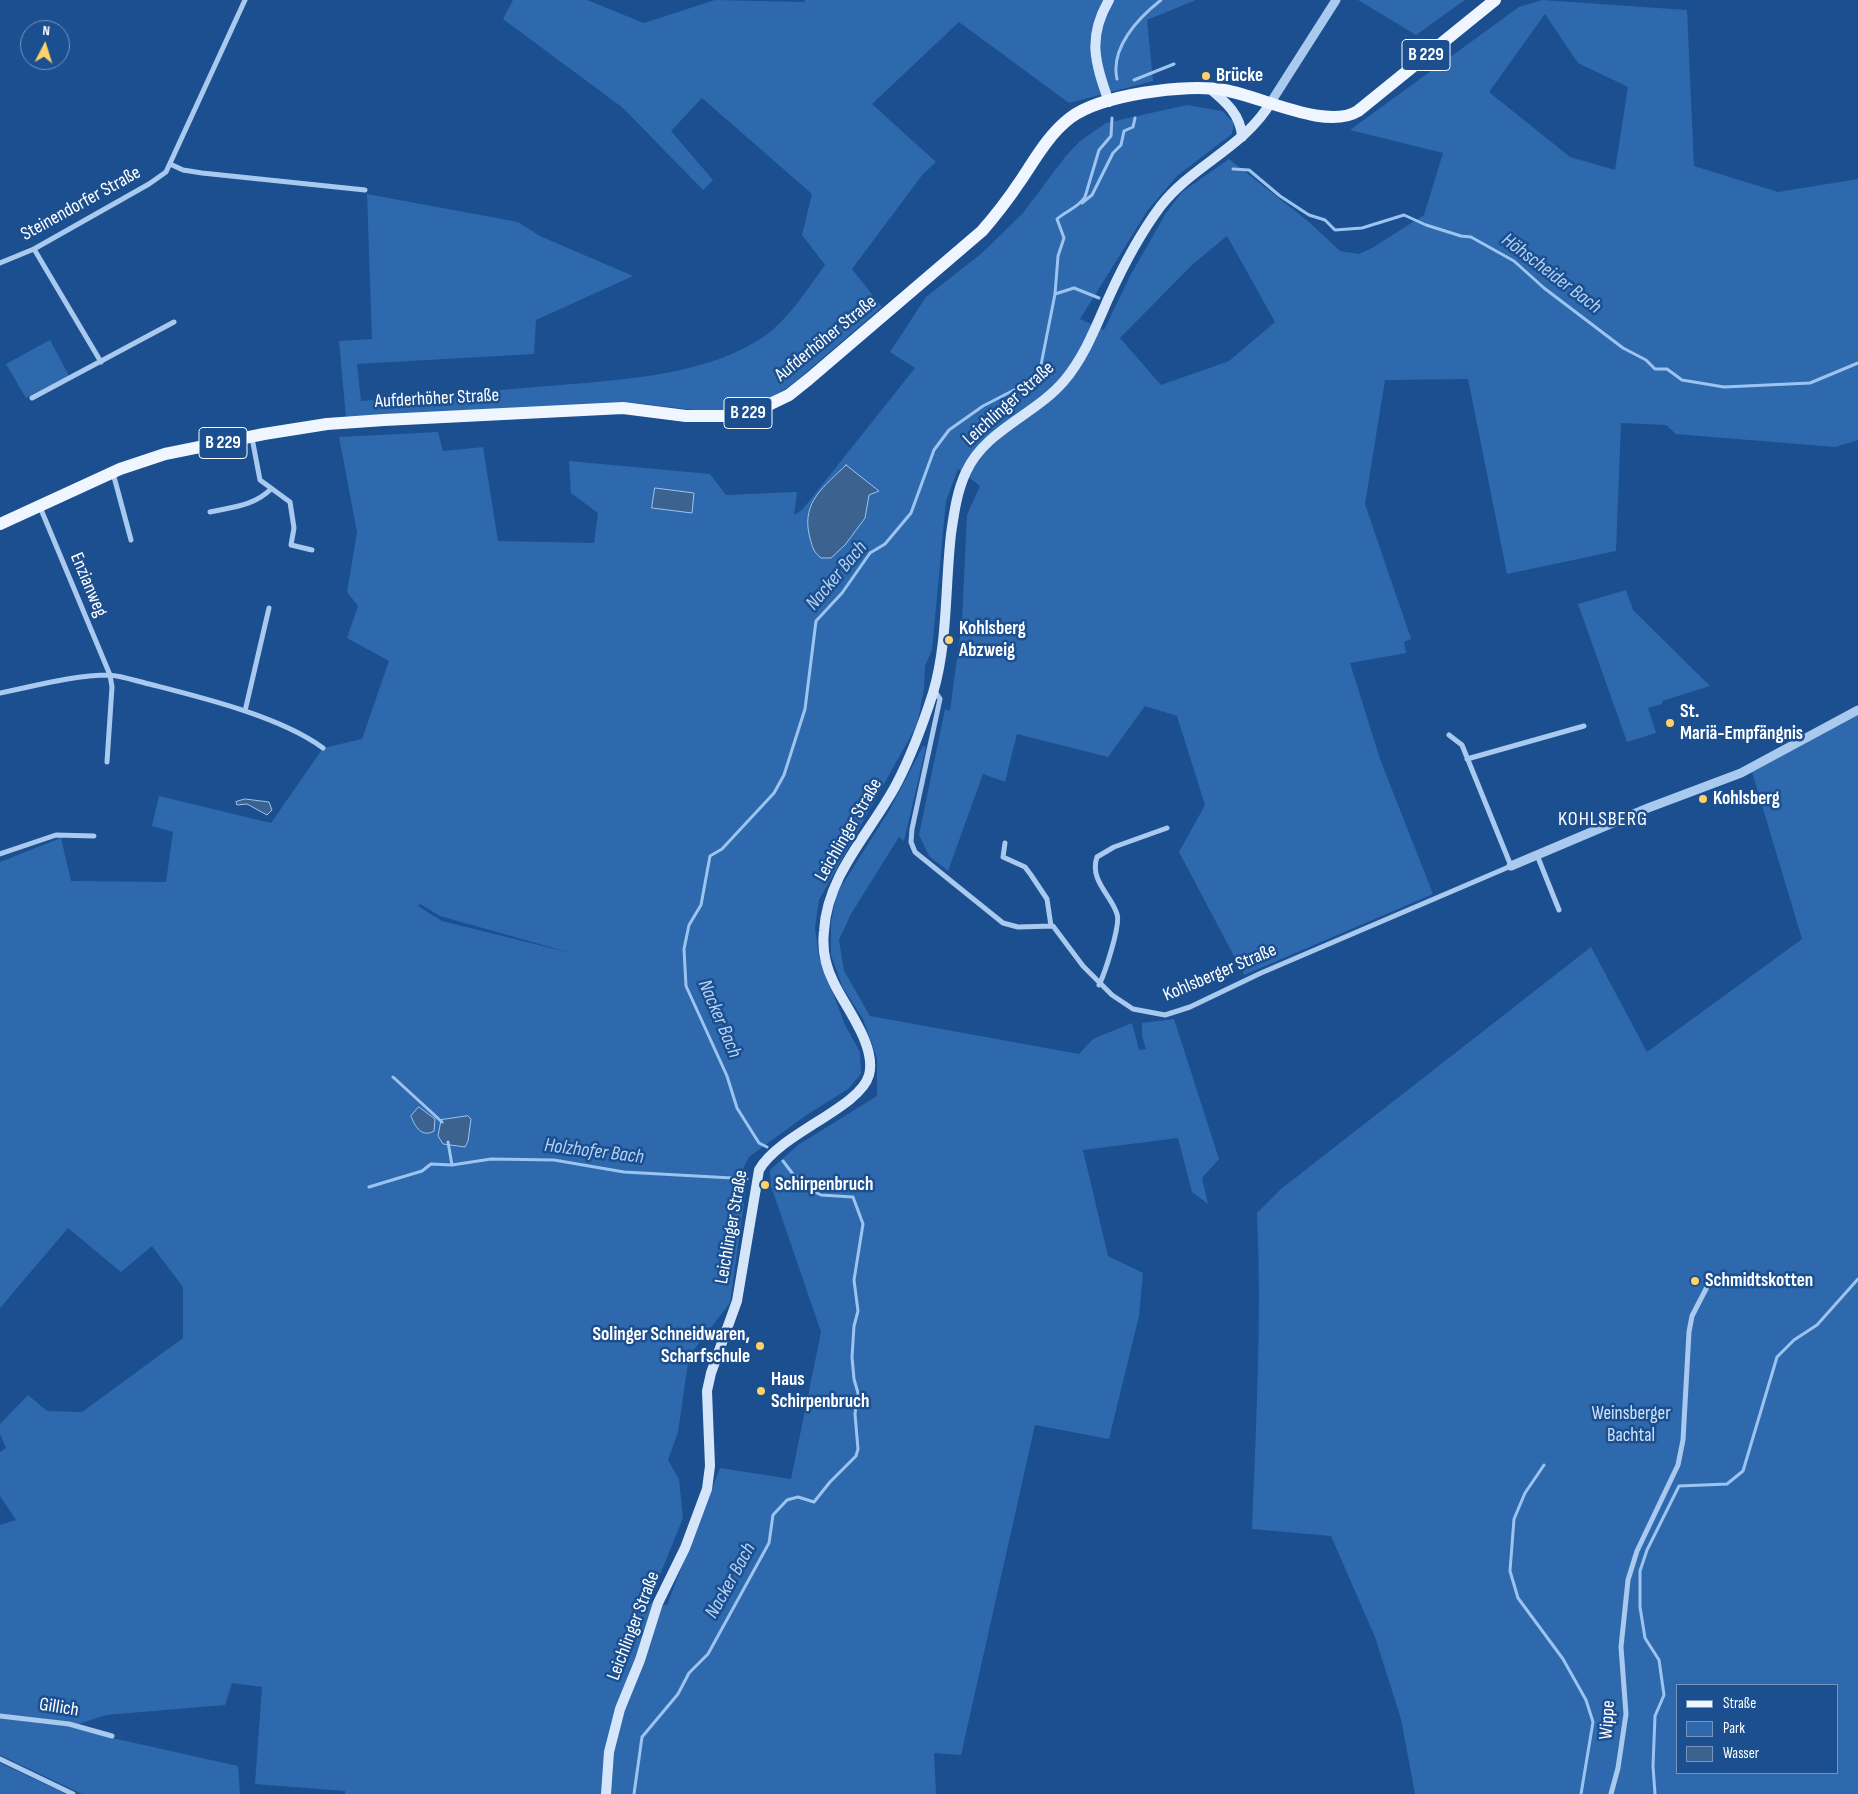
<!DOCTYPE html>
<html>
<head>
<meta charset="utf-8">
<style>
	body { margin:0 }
	#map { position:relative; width:1858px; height:1794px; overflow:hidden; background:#1b4f8f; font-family:"Sofia Sans Condensed",sans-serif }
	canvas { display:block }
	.legend { position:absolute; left:1676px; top:1684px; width:162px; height:90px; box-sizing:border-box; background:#1b4f8f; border:1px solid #7695bc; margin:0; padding:6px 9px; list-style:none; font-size:15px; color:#fff }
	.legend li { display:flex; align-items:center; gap:10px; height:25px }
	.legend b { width:25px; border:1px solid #7695bc }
	.north { position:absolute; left:20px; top:20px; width:50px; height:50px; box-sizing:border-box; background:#1b4f8f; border:1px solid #7695bc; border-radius:50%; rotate:5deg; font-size:14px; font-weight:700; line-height:20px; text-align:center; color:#fff }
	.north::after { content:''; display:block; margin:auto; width:18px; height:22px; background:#ffd166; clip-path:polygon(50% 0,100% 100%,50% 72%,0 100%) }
</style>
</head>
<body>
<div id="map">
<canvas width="1858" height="1794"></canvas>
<ul class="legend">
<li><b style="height:6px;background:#f0f6ff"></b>Straße</li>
<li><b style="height:14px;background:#2e69ad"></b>Park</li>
<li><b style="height:14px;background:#3c6290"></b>Wasser</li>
</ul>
<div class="north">N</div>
</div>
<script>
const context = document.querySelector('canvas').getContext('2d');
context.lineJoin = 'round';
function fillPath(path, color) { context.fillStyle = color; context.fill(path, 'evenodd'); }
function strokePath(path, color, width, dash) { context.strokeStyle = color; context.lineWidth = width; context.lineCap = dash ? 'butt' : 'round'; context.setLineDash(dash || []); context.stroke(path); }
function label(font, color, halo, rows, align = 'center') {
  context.font = font + ' "Sofia Sans Condensed",sans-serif'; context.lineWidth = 5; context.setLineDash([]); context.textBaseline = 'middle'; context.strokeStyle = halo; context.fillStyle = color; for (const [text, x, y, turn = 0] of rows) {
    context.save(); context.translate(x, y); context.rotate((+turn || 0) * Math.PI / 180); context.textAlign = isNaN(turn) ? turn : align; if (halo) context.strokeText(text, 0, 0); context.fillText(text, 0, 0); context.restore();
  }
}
const green = new Path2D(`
	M513,0H587L644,23L715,0L804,2L805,0H1196L1147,20L1153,81L1069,103L959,22L872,104L936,162L923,174L852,269L882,307L790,386L762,403L732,411L712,412L634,403L346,417L339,341L372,339L367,194L518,222L540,236L633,276L536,320L534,354L357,364L361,401C420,397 478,392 536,387C604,381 698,378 757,341C786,324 806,291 825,265L802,235L812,194L702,98L671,131L713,180L703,190L623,108L503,19Z
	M1358,0H1465L1416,35Z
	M1542,0L1687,10L1694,166L1778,192L1858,179V440L1835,447L1676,434L1666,425L1621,423L1616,551L1507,574L1468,379L1385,380L1365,504L1411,639L1404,642L1406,653L1350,663L1380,759L1433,894L1244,975L1179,852L1205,805L1177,716L1145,706L1108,757L1017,734L1005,782L983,774L948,871L929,856L919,835L945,709L950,711L962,621L967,515L980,486L958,469L946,501L932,650L925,666L924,689L917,725L819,900L815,928L819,957L845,1025L860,1052L861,1074L848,1089L805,1116L749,1157L733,1189L746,1188L730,1303L689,1356L678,1432L668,1460L679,1479L683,1518L649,1602L667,1605L720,1468L791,1479L821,1332L771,1186L770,1170L798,1145L877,1096V1058L863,1019L843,988L831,955V922L837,893L889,811L923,746L926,747L904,841L899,837L851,914L839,940L844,971L870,1016L1079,1054L1093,1039L1132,1023L1139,1050L1146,1049L1142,1036V1023L1174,1019L1219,1159L1202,1178L1208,1204L1192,1192L1178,1138L1083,1150L1108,1256L1143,1273L1139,1316L1109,1439L1035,1425L961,1755L934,1753L936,1794H345V1791L255,1784L262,1687L232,1683L225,1705L106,1715L76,1725L108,1737L238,1766L240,1794H82L0,1755V1525L16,1520L0,1496V1452L6,1448L0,1434V1424L28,1395L47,1411L82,1412L183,1338V1287L152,1246L121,1272L68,1228L0,1308V862L61,838L71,881L166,882L173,832L152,826L159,796L271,823L323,748L362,739L389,661L347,638L358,606L347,592L357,532L339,437L438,432L443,451L483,447L498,541L594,543L598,513L571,493L569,461L710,474L726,495L797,492L794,515L802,510L915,368L890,352L926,297L982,253L1023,213L1065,157L1080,141L1106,123L1187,105L1222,111L1234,123L1232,134L1177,176L1148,210L1080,319L1104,330L1130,276L1166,213L1182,192L1229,159L1309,222L1340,251L1359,254L1372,248L1424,215L1443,153L1350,130L1519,7ZM1545,14L1578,63L1628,87L1615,170L1570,157L1489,92ZM1227,236L1275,322L1229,361L1161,385L1120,338L1193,264ZM420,904L440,916L575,954L442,921L418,906Z
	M50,340L69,376L26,398L6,364Z
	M1626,590L1633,610L1710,686L1662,701V704L1648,708L1656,733L1627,742L1578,604Z
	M1858,714V1794H1415L1401,1719L1375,1637L1331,1536L1252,1529C1256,1424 1262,1318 1257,1213L1281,1189L1591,947L1647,1052L1802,939L1752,772ZM1677,1685H1837V1773H1677Z
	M0,1763L66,1794H0Z`);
const water = new Path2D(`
	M846,465L879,491L869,495L865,518L845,545L831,558H821C812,551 812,545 809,534C802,501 825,486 846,465Z
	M655,488L694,493L692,513L652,508Z
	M245,799L269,802L272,810L267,815L247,804L237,805L236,802Z
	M419,1107L435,1119L434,1131C422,1138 415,1127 411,1116Z
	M468,1116L471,1119L468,1141L465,1147L443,1144L438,1136L441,1120Z`);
const stream = new Path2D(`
	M1117,79C1110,48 1138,18 1161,0
	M1134,80L1174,64
	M1233,169L1249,170L1280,196L1309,215L1325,220L1335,230L1362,228L1404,215L1426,225L1461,236L1471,237L1514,261L1544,288L1623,348L1646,360L1655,369H1667L1682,380L1724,387L1810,383L1858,363
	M1082,203L1092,195L1113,153L1121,145L1124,131L1133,127L1135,118
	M1055,294L1074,288L1099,298
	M393,1077L442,1122
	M448,1142L452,1165L491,1159L554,1160L624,1172L732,1178
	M767,1147L759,1143L737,1108L727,1076L686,986L684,949L689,925L701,905L710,856L722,849L774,793L784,775L805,709L816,621L842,593L870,553L885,544L911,513L934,450L949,430L983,406L1016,389L1040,370L1055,294L1058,256L1064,238L1057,219C1066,211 1079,207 1085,197L1099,150L1111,136L1112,118
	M741,1179H747
	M788,1180L796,1176
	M369,1187L422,1171L431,1164L452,1165
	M1544,1465L1525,1493L1514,1519L1510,1571L1518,1598L1563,1659L1586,1700L1593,1722L1581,1794
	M634,1794L642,1737L678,1694L689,1673L708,1654L769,1543L773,1515L787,1500L798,1497L814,1502L830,1482L856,1456L858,1449L855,1414L858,1393L854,1379L852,1357L854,1326L858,1311L854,1280L863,1224L853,1197L821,1195L802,1186L783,1161
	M1655,1794L1653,1766L1655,1716L1664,1695L1659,1660L1645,1638L1640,1607V1571L1647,1550L1679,1486L1727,1484L1743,1471L1777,1357L1794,1340L1817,1325L1858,1279`);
const minor = new Path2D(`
	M170,164L183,170L202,173L365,190
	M34,249L101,362
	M0,263L34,249L149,184L166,172L245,0
	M32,398L174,322
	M252,438L260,480L290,502L294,528L291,545L312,550
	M113,473L131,540
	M40,507L110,675L112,687L107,762
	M210,512C232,507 254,506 271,489
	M934,690L940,699L912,829L911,842L915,852L1003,923L1018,927L1053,926L1083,966L1112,995L1133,1009L1165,1015L1190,1007L1261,973L1511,866L1462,745L1449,735
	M0,693C35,686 73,675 109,675C123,676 139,682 153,685C204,698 281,717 323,748
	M245,711L269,608
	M1467,759L1584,726
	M1005,843L1003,857L1025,867L1031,875L1047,899L1051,926
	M0,854L56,835L94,836
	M1537,855L1559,910
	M1099,985C1105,973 1121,924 1117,914C1111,895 1089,880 1097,857L1114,847L1167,828
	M0,1716L69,1724L112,1736
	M0,1759L73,1794
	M1611,1794L1618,1768L1626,1714L1621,1647L1628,1580L1637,1551L1678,1465L1683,1440L1689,1332L1692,1316L1708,1285`);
const tertiary = new Path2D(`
	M1271,102L1336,0
	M1511,866L1648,808L1741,773L1858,710`);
const secondary = new Path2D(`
	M1109,0C1087,38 1095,62 1109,102
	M1209,88C1226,102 1241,115 1242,137
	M606,1794L609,1752L620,1709L640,1660L658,1603L685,1548L707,1489L710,1466L707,1391L711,1373L737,1301L759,1170C780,1133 860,1108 869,1075C877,1045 844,1006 833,981C825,965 822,948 824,931C827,874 872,831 897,783C912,754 923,724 933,693C948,643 945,586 951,534C954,513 957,491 966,472C985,430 1035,415 1064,381C1085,356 1096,326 1109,297C1123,266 1140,234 1160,207C1191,166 1245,147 1271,102`);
const primary = new Path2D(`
	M0,524L120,469L165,454L264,434L327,424L384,420L623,408L686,416H738L760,409L789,395L809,379L982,231C996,215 1009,198 1021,180C1035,159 1049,134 1070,118C1100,95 1186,83 1224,90C1261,96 1326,131 1358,111L1495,0`);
const markers = [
	[1206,76,5,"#ffd166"],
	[949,640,5,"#ffd166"],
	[1670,723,5,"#ffd166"],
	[1703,799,5,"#ffd166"],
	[765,1185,5,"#ffd166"],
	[1695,1281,5,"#ffd166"],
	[760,1346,5,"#ffd166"],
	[761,1391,5,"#ffd166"]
];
const shields = [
	[1426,55,48],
	[748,413,48],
	[223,443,48]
];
const shieldNames = [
	["B 229",1426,55],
	["B 229",748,413],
	["B 229",223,443]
];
const poiNames = [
	["Brücke",1216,76],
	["Kohlsberg",959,629],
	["Abzweig",959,651],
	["St.",1680,712],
	["Mariä-Empfängnis",1680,734],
	["Kohlsberg",1713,799],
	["Schirpenbruch",775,1185],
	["Schmidtskotten",1705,1281],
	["Solinger Schneidwaren,",750,1335,"right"],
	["Scharfschule",750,1357,"right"],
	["Haus",771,1380],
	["Schirpenbruch",771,1402]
];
const streetNames = [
	["Steinendorfer Straße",81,204,-29],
	["Aufderhöher Straße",826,339,-39],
	["Aufderhöher Straße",437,399,-3],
	["Leichlinger Straße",1009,404,-42],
	["Enzianweg",88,585,67],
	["Leichlinger Straße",849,830,-60],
	["Kohlsberger Straße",1220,973,-23],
	["Leichlinger Straße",732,1227,-80],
	["Leichlinger Straße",634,1626,-69],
	["Gillich",59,1708,9],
	["Wippe",1608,1720,-86]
];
const parkNames = [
	["Weinsberger",1631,1414],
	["Bachtal",1631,1436]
];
const waterNames = [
	["Höhscheider Bach",1551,274,37],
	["Nacker Bach",837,576,-50],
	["Nacker Bach",719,1019,67],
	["Holzhofer Bach",594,1152,7],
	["Nacker Bach",731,1581,-61]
];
const neighbourhoodNames = [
	["KOHLSBERG",1603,820]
];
fillPath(green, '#2e69ad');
fillPath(water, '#3c6290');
strokePath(water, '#9cc4f0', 1);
strokePath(stream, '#9cc4f0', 3);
strokePath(minor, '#a9c9ee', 5);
strokePath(tertiary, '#a9c9ee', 9);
strokePath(secondary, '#d6e6fa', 10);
strokePath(primary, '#f0f6ff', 12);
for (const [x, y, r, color] of markers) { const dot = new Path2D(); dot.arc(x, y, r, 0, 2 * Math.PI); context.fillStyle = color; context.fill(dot); strokePath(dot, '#1b4f8f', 2); }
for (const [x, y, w] of shields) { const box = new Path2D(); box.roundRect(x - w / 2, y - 15.5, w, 31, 4); context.fillStyle = '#1b4f8f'; context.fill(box); strokePath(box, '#fff', 1); }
label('bold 18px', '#fff', null, shieldNames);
label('bold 19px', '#fff', '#1b4f8f', poiNames, 'left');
label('19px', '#fff', '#1b4f8f', streetNames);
label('19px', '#cfe3fa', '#1b4f8f', parkNames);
label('italic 20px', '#b5d3f5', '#1b4f8f', waterNames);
context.letterSpacing = '1px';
label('20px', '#fff', '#1b4f8f', neighbourhoodNames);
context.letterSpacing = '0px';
</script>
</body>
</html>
